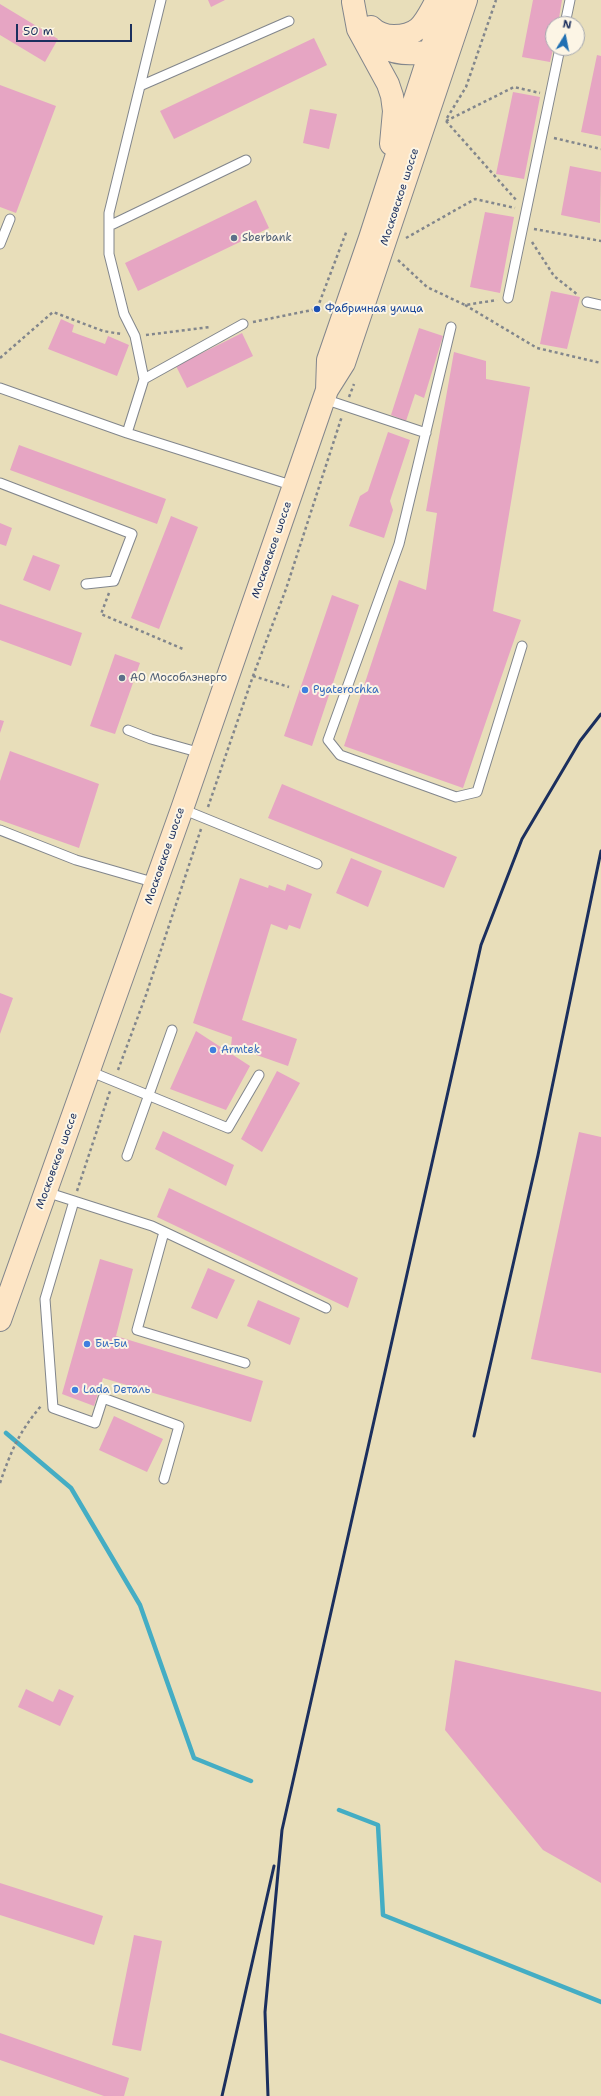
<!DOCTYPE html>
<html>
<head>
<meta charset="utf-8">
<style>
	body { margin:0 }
	#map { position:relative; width:601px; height:2096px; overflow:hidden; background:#e8deba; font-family:"Shantell Sans",sans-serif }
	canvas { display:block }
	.north { position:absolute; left:545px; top:16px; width:40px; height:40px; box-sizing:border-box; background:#fcf5e5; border:1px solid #a2a6af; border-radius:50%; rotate:10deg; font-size:11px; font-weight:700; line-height:16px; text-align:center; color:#1b2f5e }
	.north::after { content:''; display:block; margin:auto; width:14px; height:18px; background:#1f6fb2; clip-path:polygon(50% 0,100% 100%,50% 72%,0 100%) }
	.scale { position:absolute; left:16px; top:24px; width:116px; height:18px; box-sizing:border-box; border:2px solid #1b2f5e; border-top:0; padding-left:5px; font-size:12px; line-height:14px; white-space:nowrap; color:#1b2f5e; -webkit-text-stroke:3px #fcf5e5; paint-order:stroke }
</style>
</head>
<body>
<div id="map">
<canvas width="601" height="2096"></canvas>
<div class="north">N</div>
<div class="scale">50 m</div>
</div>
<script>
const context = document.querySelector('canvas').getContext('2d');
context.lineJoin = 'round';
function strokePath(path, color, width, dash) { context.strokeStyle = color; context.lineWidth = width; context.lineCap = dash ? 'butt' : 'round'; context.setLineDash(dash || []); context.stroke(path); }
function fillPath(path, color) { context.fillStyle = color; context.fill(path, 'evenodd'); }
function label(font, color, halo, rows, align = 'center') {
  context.font = font + ' "Shantell Sans",sans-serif'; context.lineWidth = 4; context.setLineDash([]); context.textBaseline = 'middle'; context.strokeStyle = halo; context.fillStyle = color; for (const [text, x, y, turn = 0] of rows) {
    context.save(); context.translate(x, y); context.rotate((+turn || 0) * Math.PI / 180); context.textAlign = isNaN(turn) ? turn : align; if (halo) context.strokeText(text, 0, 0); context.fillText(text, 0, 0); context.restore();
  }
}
const stream = new Path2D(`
	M6,1433L71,1488L140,1605L194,1758L251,1781
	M339,1810L378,1825L383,1915L601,2002`);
const building = new Path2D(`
	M208,0H225L211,7Z
	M533,0H562L558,24H553V49L550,62L522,57Z
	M0,4L58,39L45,62L0,35Z
	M314,38L327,65L174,139L160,111Z
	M597,55L601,56V136L581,132Z
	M0,85L56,106L16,213L0,207Z
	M513,92L540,97L524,179L496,174Z
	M310,109L337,114L329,149L303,143Z
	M570,166L601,172L600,223L561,215Z
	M256,200L269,228L138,291L125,263Z
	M485,212L514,217L500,293L470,287Z
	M551,291L580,297L567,349L540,344Z
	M61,319L74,325L72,332L105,344L108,336L129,345L117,376L48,349Z
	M419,328L443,336L424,398L415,394L406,421L391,415Z
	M242,333L253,356L187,388L176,366Z
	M454,352L486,361V379L530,387L493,611L521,620L463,788L344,746L399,580L426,590L437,513L426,511Z
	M388,432L410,440L390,501L393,510L384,538L349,526L360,496L368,491Z
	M19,445L166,499L157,524L10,470Z
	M171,516L198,527L159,629L131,618Z
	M0,523L12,528L6,546L0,544Z
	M33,555L60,565L50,591L23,580Z
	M332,595L359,605L312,746L284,736Z
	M0,604L82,633L71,666L0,640Z
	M115,654L140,663L115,734L90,726Z
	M0,720L4,721L0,733Z
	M10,751L99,784L79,848L0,820V781Z
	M282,784L457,857L444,888L268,818Z
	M351,858L382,871L368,907L336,893Z
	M240,878L268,888L269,885L285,891L287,884L312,894L300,929L289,925L287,930L271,924L242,1020L297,1039L288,1066L231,1046L232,1037L193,1023Z
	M0,993L13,998L0,1034Z
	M196,1031L250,1066L226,1110L170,1089Z
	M277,1071L300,1083L262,1152L241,1139Z
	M163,1131L234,1165L226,1186L155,1149Z
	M579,1132L601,1137V1373L531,1359Z
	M169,1188L358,1278L348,1308L157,1217Z
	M100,1259L133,1269L116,1336L263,1381L251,1422L103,1378L94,1406L62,1394Z
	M208,1268L235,1280L217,1319L191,1308Z
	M258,1300L300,1318L290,1345L247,1326Z
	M114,1416L163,1439L147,1472L99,1450Z
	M455,1660L601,1692V1883L543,1850L445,1730Z
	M26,1689L53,1702L59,1689L74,1696L60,1726L18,1707Z
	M0,1883L103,1916L94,1945L0,1915Z
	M134,1935L162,1941L141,2051L112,2045Z
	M0,2033L129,2078L124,2096H104L0,2060Z`);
const path = new Path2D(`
	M447,118L466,87L496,0
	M446,121L517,201
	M446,121L514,87L540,93
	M554,138L601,149
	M534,229L601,241
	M406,238L475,199L515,208
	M532,242L554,276L578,295
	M398,260L427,287L465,305L497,300
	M465,305L537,348L601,363
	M253,322L317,309L347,230
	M146,335L210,327
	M0,358L53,312L103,331L121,334
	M349,397L354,384
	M109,593L101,614L183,649
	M253,676L289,687
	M208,807L253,676L286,589L342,416
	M118,1070L146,995L201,829
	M77,1191L110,1091
	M0,1483C11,1451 19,1432 41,1406`);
const service = new Path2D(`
	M565,24L570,0
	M140,86L289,21
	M109,226L246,160
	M0,244L10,219
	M508,298L560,48
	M587,302L601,305
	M451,327L399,544L328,740L340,755L456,797L477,792L522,646
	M144,379L243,324
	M0,388L127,433L294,486
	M330,401L426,433
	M127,433L144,379L135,336L124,314L109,254V213L161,0
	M0,483L132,534L114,581L86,584
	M128,730L151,739L201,753
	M182,809L317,864
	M0,830L76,860L156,883
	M89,1071L228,1128L259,1075
	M127,1156L172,1030
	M46,1192L152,1226L326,1308
	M74,1201L45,1299L53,1408L95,1423L103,1398L179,1426L164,1479
	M164,1232L137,1330L245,1363`);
const secondary = new Path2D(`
	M353,2L358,29L388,84L392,96L394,111L391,144
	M371,27C378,34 385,36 394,36C421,36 425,21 437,0
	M364,30C383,57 412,57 442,48
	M327,390L328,360L370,238L447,0
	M0,1320L182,809L327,390L344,363L466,0`);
const rail = new Path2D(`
	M474,1436L538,1155L601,851
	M222,2096L274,1866
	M268,2096L265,2012L282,1830L481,945L522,839L580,741L601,714`);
const markers = [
	[234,238,4,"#5c6f8a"],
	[317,309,4,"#1a4fb4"],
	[122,678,4,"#5c6f8a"],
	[305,690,4,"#3f7fe0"],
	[213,1050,4,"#3f7fe0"],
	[87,1344,4,"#3f7fe0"],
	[75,1390,4,"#3f7fe0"]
];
const streetNames = [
	["Московское шоссе",400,197,-72],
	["Московское шоссе",272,550,-71],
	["Московское шоссе",165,856,-71],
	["Московское шоссе",57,1161,-70]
];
const serviceNames = [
	["Sberbank",242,238],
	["АО Мособлэнерго",130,678]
];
const transitNames = [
	["Фабричная улица",325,309]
];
const shopNames = [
	["Pyaterochka",313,690],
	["Armtek",221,1050],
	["Би-Би",95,1344],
	["Lada Dеталь",83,1390]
];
strokePath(stream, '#44adc4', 4.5);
fillPath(building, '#e6a5c3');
strokePath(service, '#82868c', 11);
strokePath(secondary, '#82868c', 24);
strokePath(path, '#82868c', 2.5, [3, 3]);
strokePath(service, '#fff', 9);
strokePath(secondary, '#fde5c5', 22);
strokePath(rail, '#1b2f5e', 3);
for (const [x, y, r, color] of markers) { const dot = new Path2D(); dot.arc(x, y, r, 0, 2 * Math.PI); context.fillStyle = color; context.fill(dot); strokePath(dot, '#fcf5e5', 1.5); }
label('11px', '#1b2f5e', '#fcf5e5', streetNames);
label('11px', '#4e5e75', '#fcf5e5', serviceNames, 'left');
label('11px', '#164399', '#fcf5e5', transitNames, 'left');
label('11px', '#366cbe', '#fcf5e5', shopNames, 'left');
</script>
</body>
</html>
